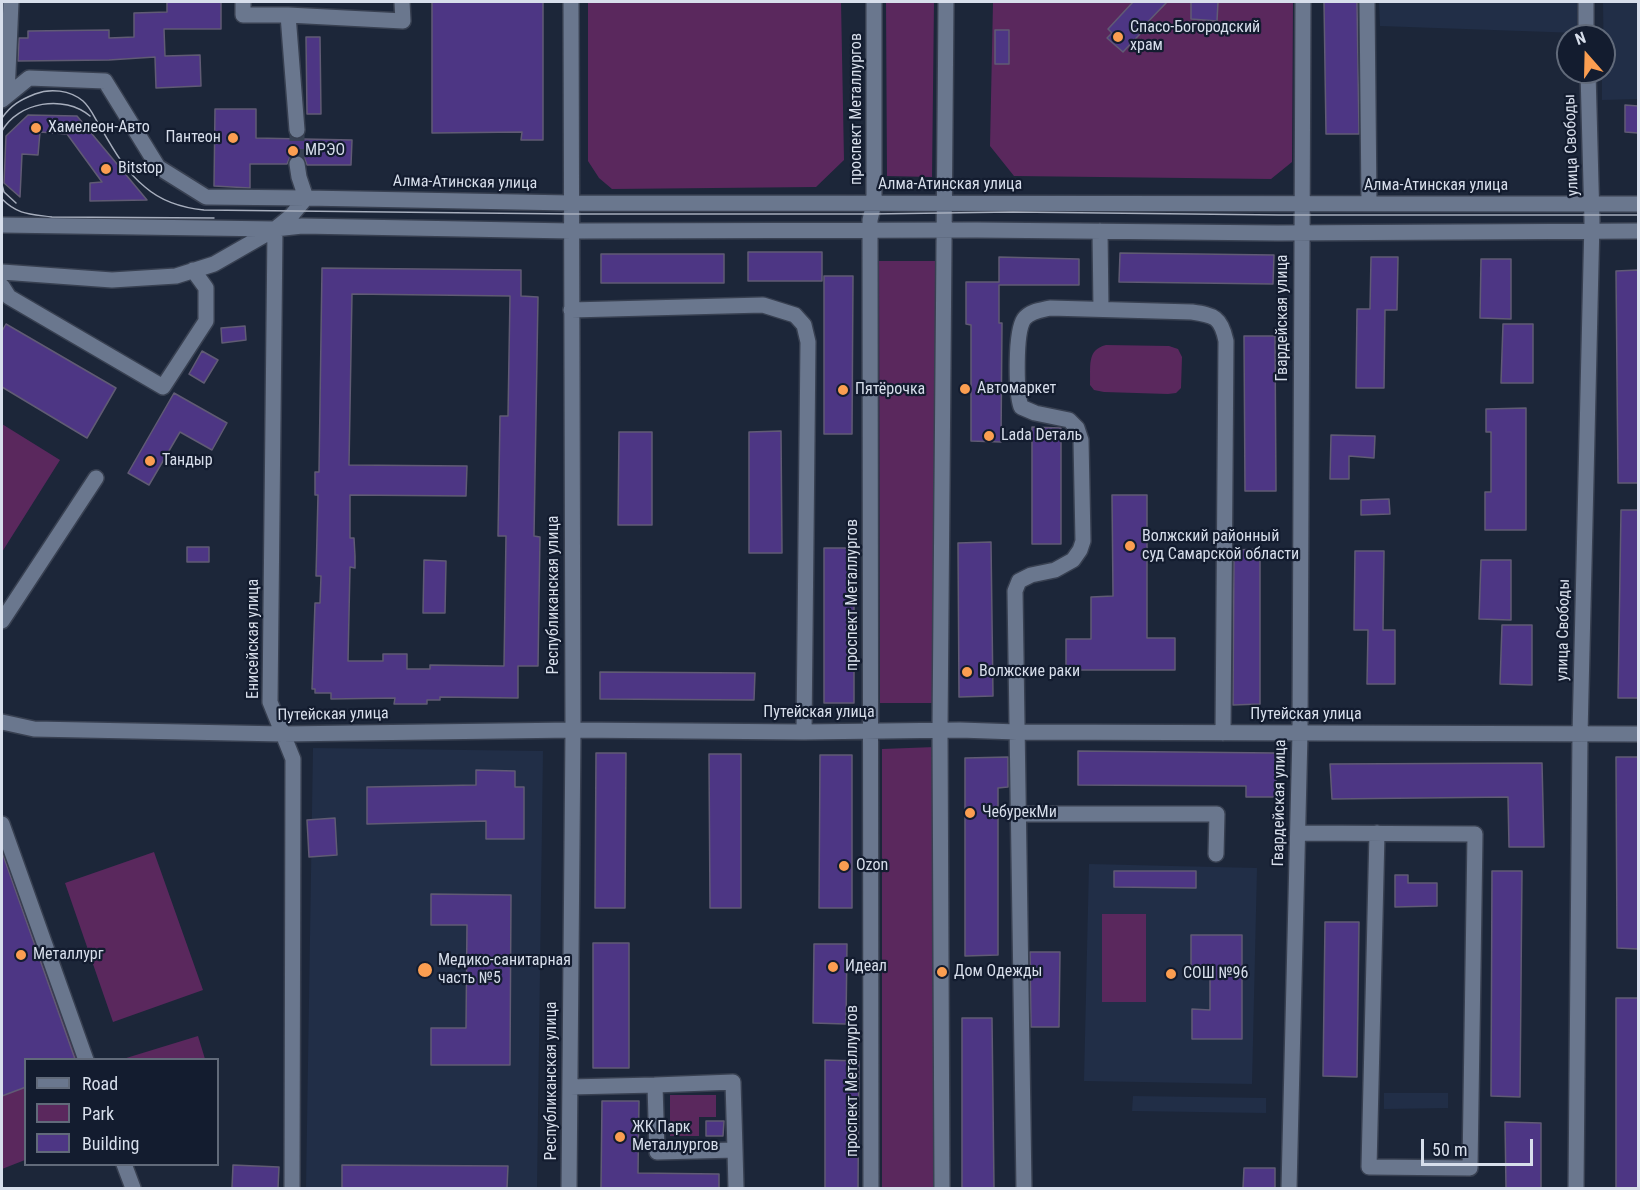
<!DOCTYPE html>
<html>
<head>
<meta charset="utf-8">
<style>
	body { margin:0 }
	#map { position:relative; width:1640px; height:1190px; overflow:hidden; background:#1c2639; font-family:"Roboto Condensed",sans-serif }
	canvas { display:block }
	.frame { position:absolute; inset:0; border:3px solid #d7deeb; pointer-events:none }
	.legend { position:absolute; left:24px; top:1058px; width:195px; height:108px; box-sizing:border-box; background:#131c2f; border:2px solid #616a7a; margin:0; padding:8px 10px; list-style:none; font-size:18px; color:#d7deeb }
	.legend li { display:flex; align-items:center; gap:12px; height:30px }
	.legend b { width:30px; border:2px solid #616a7a }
	.north { position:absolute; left:1556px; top:24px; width:60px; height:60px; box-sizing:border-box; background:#131c2f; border:2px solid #616a7a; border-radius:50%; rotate:340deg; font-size:16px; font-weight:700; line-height:24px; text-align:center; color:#d7deeb }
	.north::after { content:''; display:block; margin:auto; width:21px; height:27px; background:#fb9e51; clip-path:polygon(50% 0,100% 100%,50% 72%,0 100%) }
	.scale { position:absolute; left:1421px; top:1139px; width:112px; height:27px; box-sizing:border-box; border:3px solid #d7deeb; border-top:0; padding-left:8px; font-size:18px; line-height:21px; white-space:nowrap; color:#d7deeb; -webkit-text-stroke:4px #131c2f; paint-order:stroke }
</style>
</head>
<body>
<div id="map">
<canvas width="1640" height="1190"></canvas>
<div class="frame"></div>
<ul class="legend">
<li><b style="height:8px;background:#6a778e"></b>Road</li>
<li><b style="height:16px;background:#5a285d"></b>Park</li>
<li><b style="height:16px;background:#4d3684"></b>Building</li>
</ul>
<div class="north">N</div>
<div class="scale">50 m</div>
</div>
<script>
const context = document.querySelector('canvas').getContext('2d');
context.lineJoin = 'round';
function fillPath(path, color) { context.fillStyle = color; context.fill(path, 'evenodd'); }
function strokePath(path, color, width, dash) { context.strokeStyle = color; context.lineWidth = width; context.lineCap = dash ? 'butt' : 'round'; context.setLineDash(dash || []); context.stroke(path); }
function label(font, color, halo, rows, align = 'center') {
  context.font = font + ' "Roboto Condensed",sans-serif'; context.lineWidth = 4.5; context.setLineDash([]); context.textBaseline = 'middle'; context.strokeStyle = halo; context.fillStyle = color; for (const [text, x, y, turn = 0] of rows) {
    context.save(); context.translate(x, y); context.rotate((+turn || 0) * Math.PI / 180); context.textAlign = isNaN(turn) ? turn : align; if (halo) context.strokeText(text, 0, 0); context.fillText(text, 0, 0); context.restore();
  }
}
const built = new Path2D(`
	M1379,2H1579L1578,33L1380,26Z
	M1603,2H1638V99L1602,100V72H1604Z
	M313,748L543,751L537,1188H306Z
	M1089,864L1257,868L1252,1084L1084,1081Z
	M1384,1093H1448V1108L1384,1109Z
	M1133,1096L1266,1098V1113L1132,1111Z`);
const green = new Path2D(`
	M588,2H841L844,160L816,187L612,189L599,178L588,161Z
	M886,2H934L932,177L887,176Z
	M993,2H1293L1292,162L1271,179L1014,176L990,146Z
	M879,261H938L939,703H880Z
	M1106,345L1169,346L1178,349L1182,357L1181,388L1176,393L1168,394L1104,392L1094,390L1090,385C1091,367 1086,350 1106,345Z
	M2,424L60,460L2,552Z
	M935,747L934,1188H882V749Z
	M2,850L79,1059L26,1060L25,1160L2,1169Z
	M154,852L203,990L113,1022L65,883Z
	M1102,914H1146V1002H1102Z
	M198,1036L205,1059H123Z
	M670,1095H716V1117H699V1136H670Z`);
const building = new Path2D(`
	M167,2H221V29H164L165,56L200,55L201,86L156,88L155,57L109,60L18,61L19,38H28V31L109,30V38L134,37V13L167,12Z
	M432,2H543V140H521L522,132L432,133Z
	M1133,2H1167L1142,28L1141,33L1123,52L1107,38L1112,33L1108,29Z
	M1191,2H1218L1217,21L1191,19Z
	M1324,2H1357L1359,134H1326Z
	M995,30H1009V64H995Z
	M306,37H320L321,114H307Z
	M1625,105L1638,106V133L1625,132Z
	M215,109H256V138L352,140L351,165H307L304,157L296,154L290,157L287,164H250V188L214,186Z
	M28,115L77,116L147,200L90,201V183L102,182L67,134L40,132L38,155L22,154L20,197L4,183L6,136Z
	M748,252H822V281H748Z
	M1120,253L1274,255L1273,284L1119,282Z
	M601,254H724V283H601Z
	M999,257L1079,259V285H999V323H1002L1001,442L971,441V325L966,324V282H999Z
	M1371,257H1398L1397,310H1385L1384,388H1356L1357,309H1370Z
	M1481,259H1511V319L1480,318Z
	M322,268L521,270V296L538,297L534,536L540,537L538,666H518V698L440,697V700H427V704H394L395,698L331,699V693H315V689H312L315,603H320L321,576H316L318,495H315V472H319ZM352,294L510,296L508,416H500L498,536H506L504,666L430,665V669H407V654H383V661H348L350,567L355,568V556L354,538H350V495L466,496L467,466L349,465Z
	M1638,270V483H1618L1616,271Z
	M824,276H853L852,434H824Z
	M6,324L116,388L87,438L2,387V331Z
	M1503,324H1533V383H1501Z
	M245,326L246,340L222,343L221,328Z
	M1244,336H1275L1276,491H1245Z
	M202,351L218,360L204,383L189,374Z
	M174,393L227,423L212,450L180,432L149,485L128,473Z
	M1526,408V530H1485V492H1491V432H1486V409Z
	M1032,427L1061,428V544H1032Z
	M781,431L782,553H749V432Z
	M619,432H652V525H618Z
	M1331,435L1375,436L1374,458L1349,456V479H1330Z
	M1112,495H1147V638H1175V670H1066V639H1091V597L1113,596Z
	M1389,499L1390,514L1361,515V500Z
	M1621,510H1638V698H1618Z
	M991,542L993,696L959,697L958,543Z
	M187,547H209V562H187Z
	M824,548H854V703H824Z
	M1260,549V704L1233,705L1234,550Z
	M1355,551H1384L1383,630H1395V684H1367L1368,630H1354Z
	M424,560L446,561L445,613H423Z
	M1481,560H1511V620L1479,619Z
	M1502,625H1532V685L1500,684Z
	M600,672L755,673L754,700L600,699Z
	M1078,751L1276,753V797H1246V786L1078,785Z
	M596,753H626L625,908H595Z
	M709,754H741V908H710Z
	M820,755H852V908H819Z
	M1008,757V787L998,788V955L965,956V758Z
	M1616,757H1638V949L1617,948Z
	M1542,763L1544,847H1509L1508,797L1332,799L1330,764Z
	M476,770L515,771V787H524V839H486V821L367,824V787L476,785Z
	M335,818L337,855L309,857L307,820Z
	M2,852L75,1059H26V1087L2,1096Z
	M1114,871H1196V888L1114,887Z
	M1492,871H1522L1520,1097L1491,1096Z
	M1395,875H1408V883H1437V906L1395,907Z
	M431,894L511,895L510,1065H431V1028H466L467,925H431Z
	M1325,922H1359L1357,1077L1323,1076Z
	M1191,935H1242V1039H1192V1009L1210,1010V971H1191Z
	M593,943H629V1068H593Z
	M814,944H847L846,1024L813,1023Z
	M1030,952H1060L1059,1027H1031Z
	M1616,998H1638V1188H1616Z
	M962,1018H992L994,1188H962Z
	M825,1060L859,1061L858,1188H825Z
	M602,1101H639L638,1173L719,1174V1188H601Z
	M706,1121H724L723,1136H706Z
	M1505,1122L1541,1123V1188H1506Z
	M233,1165L279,1167L278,1188H232Z
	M342,1165L508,1166L507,1188H342Z
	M1244,1168H1275V1188H1243Z`);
const minorTunnel = new Path2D(`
	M297,164V130`);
const minor = new Path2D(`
	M243,2V15H288L297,130
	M1367,2L1369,203
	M1586,2V36
	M288,15L403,21L402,2
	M7,95L11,2
	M2,100L29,78L105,81L158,167L206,197L306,198L299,177L297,164
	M2,225L275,229L302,226L571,231L977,230L1278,233L1638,231
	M275,229L270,702L293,759L292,1188
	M1100,231L1101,309
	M2,272L112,280L176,276L214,264L275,229L291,216L306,198L570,203L1638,204
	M2,286L9,297L163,387L206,321V288L193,270
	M571,310L763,305L795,315L804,325L808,342L804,732
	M2,621L96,478
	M2,722L34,729L283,734L573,730L804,732L960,730L1017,732L1638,734
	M1018,814H1217L1216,854
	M2,824L86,1060
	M1298,833L1475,834L1470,1168L1369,1167L1377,833
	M655,1085L733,1082L735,1150
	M570,1087L655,1085L657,1152L735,1150L736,1188
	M124,1164L133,1188
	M569,1188L573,730L571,2
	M871,1188L870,220L874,203V2
	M942,1188L940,730L946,2
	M1024,1188L1015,591L1019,581L1031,575L1055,570L1073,560L1080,550L1083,541L1081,440L1077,428L1069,420L1035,413L1021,407C1016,392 1015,332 1024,319C1030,311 1041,310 1050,308L1192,312C1214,315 1221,317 1226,341L1223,733
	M1289,1188L1300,733L1303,2
	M1576,1188L1580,735L1592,221L1588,72`);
const tram = new Path2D(`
	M2,118C11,105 20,100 35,94C50,88 70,90 83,101C91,108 95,119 101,128C113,149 126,172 145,187C161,201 184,208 204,210L570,214H872L1013,212L1279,215H1638
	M2,131C18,102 64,94 90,116
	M2,185L4,192L16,203
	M2,199C18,215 30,214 52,217L214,218`);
const markers = [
	[1118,37,6,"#fb9e51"],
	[36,128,6,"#fb9e51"],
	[233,138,6,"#fb9e51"],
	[293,151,6,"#fb9e51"],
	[106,169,6,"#fb9e51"],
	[965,389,6,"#fb9e51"],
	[843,390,6,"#fb9e51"],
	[989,436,6,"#fb9e51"],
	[150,461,6,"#fb9e51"],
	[1130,546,6,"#fb9e51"],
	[967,672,6,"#fb9e51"],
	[970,813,6,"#fb9e51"],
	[844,866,6,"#fb9e51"],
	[21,955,6,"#fb9e51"],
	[833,967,6,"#fb9e51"],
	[425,970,8,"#fb9e51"],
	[942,972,6,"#fb9e51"],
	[1171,974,6,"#fb9e51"],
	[620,1137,6,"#fb9e51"]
];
const poiNames = [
	["Спасо-Богородский",1130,28],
	["храм",1130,46],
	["Хамелеон-Авто",48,128],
	["Пантеон",221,138,"right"],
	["МРЭО",305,151],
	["Bitstop",118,169],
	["Автомаркет",977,389],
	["Пятёрочка",855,390],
	["Lada Dеталь",1001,436],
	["Тандыр",162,461],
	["Волжский районный",1142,537],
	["суд Самарской области",1142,555],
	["Волжские раки",979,672],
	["ЧебурекМи",982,813],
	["Ozon",856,866],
	["Металлург",33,955],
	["Медико-санитарная",438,961],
	["часть №5",438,979],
	["Идеал",845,967],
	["Дом Одежды",954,972],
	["СОШ №96",1183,974],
	["ЖК Парк",632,1128],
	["Металлургов",632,1146]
];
const streetNames = [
	["проспект Металлургов",857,109,-90],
	["улица Свободы",1572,145,-92],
	["Алма-Атинская улица",465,183,1],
	["Алма-Атинская улица",950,185],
	["Алма-Атинская улица",1436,186],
	["Гвардейская улица",1283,318,-90],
	["Республиканская улица",554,595,-90],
	["проспект Металлургов",853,595,-90],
	["улица Свободы",1564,630,-89],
	["Енисейская улица",254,639,-90],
	["Путейская улица",819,713],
	["Путейская улица",333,715,-1],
	["Путейская улица",1306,715],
	["Гвардейская улица",1280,803,-89],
	["Республиканская улица",552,1081,-90],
	["проспект Металлургов",853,1081,-90]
];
fillPath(built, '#212e47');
fillPath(green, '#5a285d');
fillPath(building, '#4d3684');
strokePath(building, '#605b74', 1.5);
strokePath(minorTunnel, '#384254', 15, [15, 8]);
strokePath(minor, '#384051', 18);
strokePath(minor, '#6a778e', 15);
strokePath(tram, '#a7aebd', 1.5);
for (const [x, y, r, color] of markers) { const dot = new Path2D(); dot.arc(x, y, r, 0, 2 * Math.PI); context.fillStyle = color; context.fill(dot); strokePath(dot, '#131c2f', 2); }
label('16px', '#d7deeb', '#131c2f', poiNames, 'left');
label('16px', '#d7deeb', '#131c2f', streetNames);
</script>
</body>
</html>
